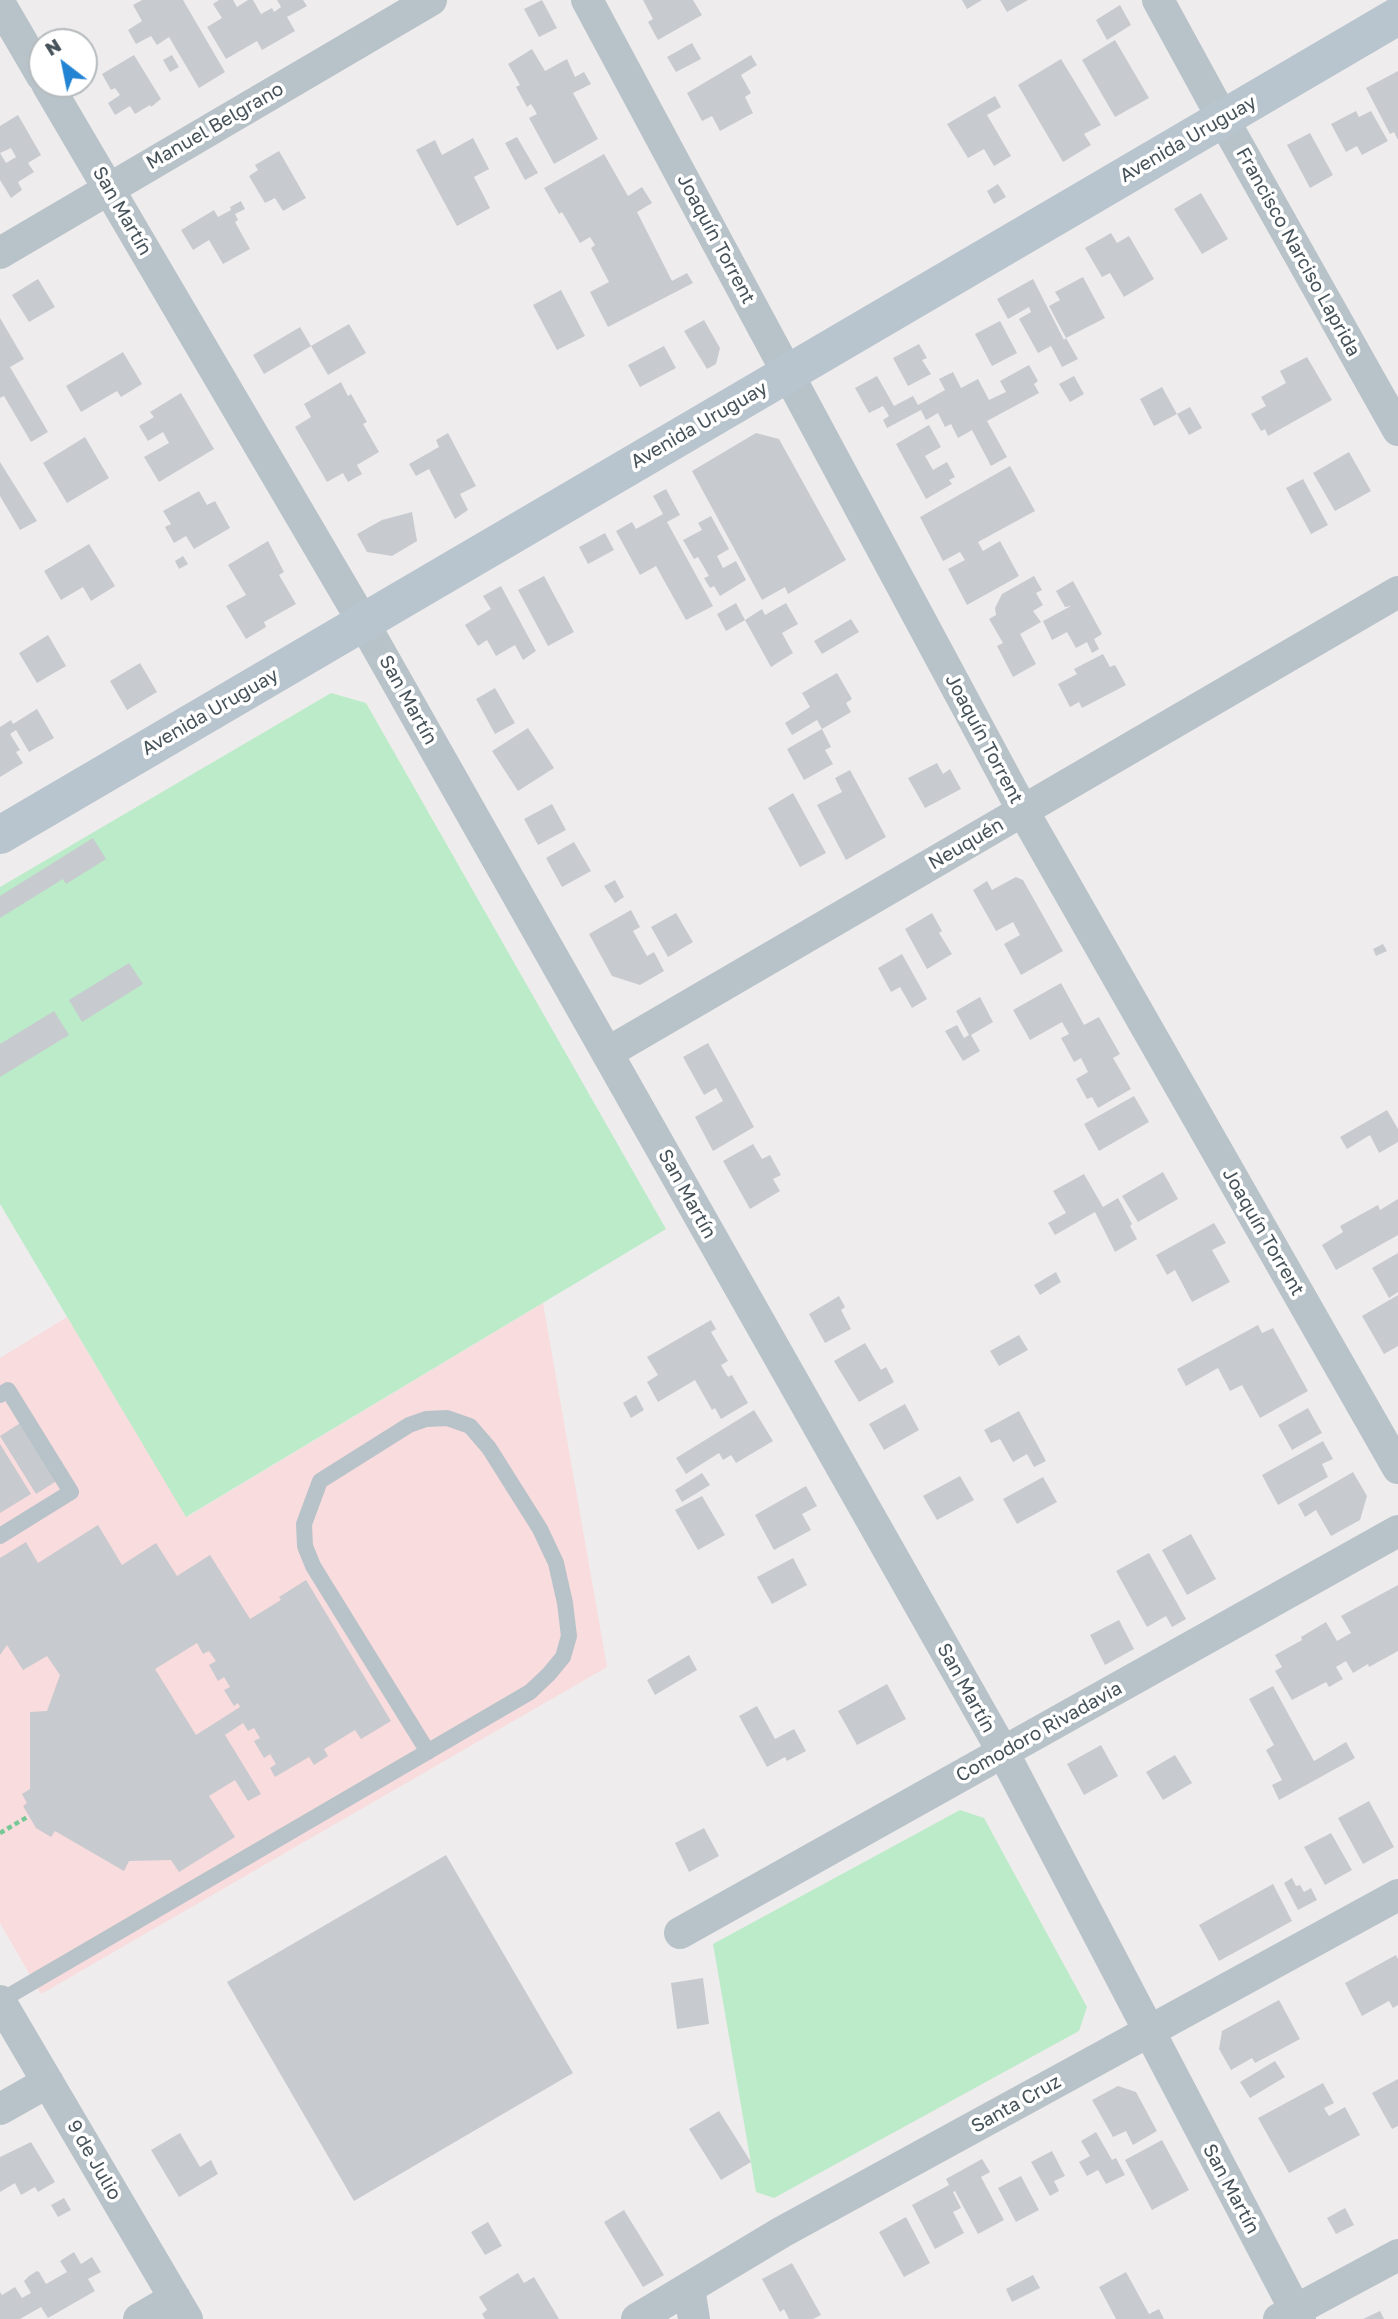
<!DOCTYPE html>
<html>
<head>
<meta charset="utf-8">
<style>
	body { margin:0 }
	#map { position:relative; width:1398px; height:2319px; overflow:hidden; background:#efeced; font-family:"Golos Text",sans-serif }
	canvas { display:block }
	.north { position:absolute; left:28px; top:28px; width:70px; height:70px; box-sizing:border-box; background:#fff; border:2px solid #b5babd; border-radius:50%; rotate:328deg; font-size:19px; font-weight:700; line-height:28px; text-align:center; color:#465259 }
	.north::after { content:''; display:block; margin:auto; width:24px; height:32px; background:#2284d3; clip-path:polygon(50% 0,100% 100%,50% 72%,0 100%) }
</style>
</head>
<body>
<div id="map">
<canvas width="1398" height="2319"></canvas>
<div class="north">N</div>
</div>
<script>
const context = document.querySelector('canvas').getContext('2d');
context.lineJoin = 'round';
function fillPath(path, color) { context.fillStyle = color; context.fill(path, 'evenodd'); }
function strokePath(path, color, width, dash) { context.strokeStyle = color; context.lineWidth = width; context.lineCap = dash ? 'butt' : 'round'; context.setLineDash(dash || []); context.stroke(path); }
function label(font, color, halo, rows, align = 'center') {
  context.font = font + ' "Golos Text",sans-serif'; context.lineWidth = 7; context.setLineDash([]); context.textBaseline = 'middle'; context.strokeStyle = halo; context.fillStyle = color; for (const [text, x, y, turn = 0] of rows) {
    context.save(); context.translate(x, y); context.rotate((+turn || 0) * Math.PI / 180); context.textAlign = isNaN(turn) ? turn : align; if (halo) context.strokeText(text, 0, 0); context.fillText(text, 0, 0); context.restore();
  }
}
const medical = new Path2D(`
	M543,1303L607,1667L41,1994L0,1923V1358L67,1317L187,1517Z`);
const green = new Path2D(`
	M331,693L366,703L666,1229L186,1517L0,1204V887Z
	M960,1810L984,1818L1087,2007L1079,2031L774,2198L756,2192L713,1944Z`);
const building = new Path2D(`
	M142,0H183L225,72L199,88L169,37L157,45L151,36L136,44L128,30L142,21L133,5Z
	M219,0H233L237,7L248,0H253L261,14L272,8L274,12L281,7L277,0H303L307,6L287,17L295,31L262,50L257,41L226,59L207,27L222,18L213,4Z
	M542,0L557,28L539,37L524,9Z
	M643,0H693L702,15L658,40L648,22L653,19Z
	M962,0H982L967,9Z
	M1000,0H1028L1007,12Z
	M1120,5L1131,25L1107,40L1096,20Z
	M1115,40L1149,98L1115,117L1082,60Z
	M692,43L701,59L676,72L667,57Z
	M532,49L545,71L567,59L575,77L584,72L591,84L573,93L598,139L554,164L529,118L537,114L531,104L527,107L516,87L520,85L508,64Z
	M134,55L161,99L151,107L150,105L135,114L130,106L115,115L108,103L120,95L115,88L111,90L102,74Z
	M172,55L179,67L170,72L163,60Z
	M751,55L757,65L741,75L751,93L745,97L753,113L720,131L712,116L702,121L687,93Z
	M1061,59L1101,125L1084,134L1091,145L1063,162L1018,85Z
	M1398,71V140L1394,132L1390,134L1366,88Z
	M995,96L1001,107L987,115L1011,156L994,166L984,149L968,158L947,124Z
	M1356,111L1359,117L1371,111L1388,141L1362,155L1357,146L1346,152L1331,124Z
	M18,115L41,155L28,163L34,172L18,182L22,190L11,198L0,180V126ZM11,148L16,157L6,163L0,153Z
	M1310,133L1333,175L1310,188L1287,145Z
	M517,137L538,173L525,180L505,143Z
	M473,138L489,169L474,177L490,208L457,226L416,150L435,140L442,155Z
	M279,151L306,198L283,211L275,198L265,203L249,176L258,170L255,165Z
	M604,154L628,196L642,187L652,203L637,212L672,281L687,273L693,283L608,327L590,292L609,282L591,248L595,245L590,237L580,243L562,212L559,214L544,188Z
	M998,184L1006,197L994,204L987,191Z
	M1201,193L1228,239L1202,254L1174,209Z
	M241,201L245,209L235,214L238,220L235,222L250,249L223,264L209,240L193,250L181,230L214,210L218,217L231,210L230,207Z
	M1111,233L1117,243L1129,236L1154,279L1124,297L1110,273L1102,277L1085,248Z
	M1083,277L1105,318L1066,338L1049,306L1060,300L1055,292Z
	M38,279L55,307L29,322L12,295Z
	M1033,279L1064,340L1066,338L1078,359L1062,367L1051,346L1038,353L1019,319L1031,312L1029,307L1008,319L997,299Z
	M561,290L585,336L557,350L533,305Z
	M0,318L24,359L10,367L48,432L31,442L4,396L0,398Z
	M704,320L720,348L716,364L707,369L684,331Z
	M1000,321L1017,353L992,366L975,334Z
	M349,324L366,353L328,375L311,346L264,374L253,355L300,327L311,346Z
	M919,344L927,358L922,360L931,374L908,386L893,358Z
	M664,346L676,368L640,387L628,365Z
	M123,352L142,384L121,397L117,391L81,412L66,386Z
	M1307,357L1332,400L1268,436L1265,429L1261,431L1251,414L1266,406L1261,397L1286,383L1280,371Z
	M1029,365L1038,381L1034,384L1039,393L987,421L1007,457L991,466L972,430L958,438L951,424L945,427L938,413L926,420L921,410L887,428L883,420L889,416L883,406L869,413L855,388L877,376L894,406L913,396L918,405L945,390L939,379L953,372L961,388L978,379L989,400L1006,392L1000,381Z
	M1074,376L1084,394L1070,402L1059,384Z
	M341,382L348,396L351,394L367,422L363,424L379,452L357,465L362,474L348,482L343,473L327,482L295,427L311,417L304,404Z
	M1162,387L1177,414L1154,426L1140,399Z
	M181,393L214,449L159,482L144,457L169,443L163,432L148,441L139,426L154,417L150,412Z
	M1190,407L1202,428L1189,435L1177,414Z
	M929,425L941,447L925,456L933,470L947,462L955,477L949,480L952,484L926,499L896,444Z
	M448,433L476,486L460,494L468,510L455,519L429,469L416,476L409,464L439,447L436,440Z
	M756,433L779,439L846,560L788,594L785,587L762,600L692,471Z
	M85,437L109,478L67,503L43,463Z
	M1349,452L1371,491L1335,511L1313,473Z
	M0,462L37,521L20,530L0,496Z
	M1010,466L1035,511L978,542L983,551L1000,541L1019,576L967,605L948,569L965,560L960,552L943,561L920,517Z
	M1303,479L1328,525L1311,534L1286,488Z
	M666,489L680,515L667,522L713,606L686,620L656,566L640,575L616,531L632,522L636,529L663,514L653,496Z
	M199,491L207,505L215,501L230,528L194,549L186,536L174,543L165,527L171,524L163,511Z
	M412,512L417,541L392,556L367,552L357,534L382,520Z
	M711,516L729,549L717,556L723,568L736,561L746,580L720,596L714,586L710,588L704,578L709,576L698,557L694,559L683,540L702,530L698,523Z
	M605,533L614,550L588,564L579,547Z
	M268,541L284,572L279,575L296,604L264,622L266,627L246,639L226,606L246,595L228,565Z
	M89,544L115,586L91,601L83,587L61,600L44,571Z
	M183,556L188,564L179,569L175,561Z
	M544,576L574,632L548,646L518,590Z
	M1034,576L1042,590L1036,593L1043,605L1033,611L1041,622L1020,634L1036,664L1013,677L997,646L1003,643L989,619L996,615L995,608L1002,594Z
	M1073,581L1102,634L1094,639L1099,649L1092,653L1087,642L1076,648L1067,632L1052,640L1043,621L1071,606L1065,607L1056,591Z
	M501,586L536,651L523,660L515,645L496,656L487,640L478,646L465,625L491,609L483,596Z
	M736,603L745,620L726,631L717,614Z
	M786,603L798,624L782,633L793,653L771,667L745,620L762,609L765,615Z
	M851,619L859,632L822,654L814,641Z
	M48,635L66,666L37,683L19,653Z
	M1103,654L1110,667L1115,665L1126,685L1082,708L1079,702L1070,707L1058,684L1077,674L1074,669Z
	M140,663L157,692L127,710L110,681Z
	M837,673L852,699L846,703L851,712L822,729L817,720L792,735L785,723L810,707L802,693Z
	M495,688L515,723L495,734L476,699Z
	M37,709L54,738L29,752L16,730L10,734L20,750L16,752L23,763L0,777V727L11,720L13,724Z
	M528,728L554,768L518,791L492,751Z
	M822,729L831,747L825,750L833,764L804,780L787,749Z
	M937,763L943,774L950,769L961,789L925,808L908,778Z
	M850,770L886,837L846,860L817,805L842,792L835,778Z
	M793,793L826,853L800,867L768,808Z
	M552,804L566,830L538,845L524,819Z
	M93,838L106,859L66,884L63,879L0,918V896Z
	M574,842L591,871L562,887L546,858Z
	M1016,877L1023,880L1063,951L1021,975L1004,944L1020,935L1013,922L996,931L973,890L987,881L992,890Z
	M615,880L624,897L615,903L604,886Z
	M631,910L640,927L633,931L647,956L654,952L664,971L640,985L612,976L589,934Z
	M676,913L693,942L668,957L651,927Z
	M932,913L942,931L939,933L952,954L927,969L905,929Z
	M1383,944L1387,951L1376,956L1373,949Z
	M902,954L927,999L912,1008L900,987L891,992L878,968Z
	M129,963L143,984L82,1022L69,1000Z
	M1061,983L1084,1025L1099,1017L1120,1054L1113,1058L1131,1089L1098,1108L1092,1097L1087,1099L1076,1079L1088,1072L1081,1058L1074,1062L1061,1038L1069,1034L1062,1022L1030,1040L1013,1010Z
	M980,997L993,1022L971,1035L980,1051L963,1061L945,1031L957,1025L964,1038L969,1035L956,1011Z
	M54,1011L69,1035L0,1077V1044Z
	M708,1043L754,1127L713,1151L695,1117L723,1101L716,1088L704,1095L683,1057Z
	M1134,1096L1149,1122L1099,1151L1084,1124Z
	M1387,1110L1398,1129V1142L1379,1153L1370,1135L1347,1149L1340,1137Z
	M753,1144L762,1159L770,1155L781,1175L773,1179L780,1191L750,1209L723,1161Z
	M1163,1172L1178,1199L1138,1222L1122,1196Z
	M1084,1174L1103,1207L1118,1198L1132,1224L1130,1226L1137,1239L1115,1252L1095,1212L1055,1235L1048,1223L1066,1213L1053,1191Z
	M1398,1199V1235L1336,1270L1322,1245L1343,1232L1340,1226L1378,1205L1380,1210Z
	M1214,1223L1226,1243L1212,1250L1230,1282L1192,1302L1175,1270L1167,1275L1156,1255Z
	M1398,1253V1292L1389,1298L1372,1268Z
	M1056,1272L1061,1282L1040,1295L1034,1285Z
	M1398,1295V1346L1384,1354L1362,1316Z
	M839,1296L845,1307L841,1310L851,1329L825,1343L809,1314Z
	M711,1320L716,1329L711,1332L728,1361L721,1365L728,1377L732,1375L748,1403L721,1419L715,1408L712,1410L695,1380L658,1402L647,1382L658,1375L647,1357Z
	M1258,1325L1262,1333L1273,1328L1308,1391L1260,1418L1242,1385L1230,1391L1218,1368L1186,1386L1177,1369Z
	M1019,1335L1028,1350L999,1366L990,1351Z
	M865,1343L881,1370L886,1367L894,1382L859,1402L834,1361Z
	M636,1395L644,1410L631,1418L623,1403Z
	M905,1404L919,1430L884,1450L869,1424Z
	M1308,1408L1322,1433L1292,1450L1278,1425Z
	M754,1410L773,1441L736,1463L731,1455L723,1460L719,1453L686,1474L676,1458Z
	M1019,1411L1046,1461L1034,1467L1027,1454L1013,1462L1000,1439L991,1443L984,1430Z
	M22,1422L58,1480L36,1494L0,1436Z
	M1323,1441L1333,1459L1322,1464L1328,1477L1278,1505L1262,1475Z
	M0,1444L31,1494L0,1513Z
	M1353,1472L1367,1496L1360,1520L1331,1536L1316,1510L1305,1517L1298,1504Z
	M702,1473L710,1485L682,1502L675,1490Z
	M960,1476L974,1500L937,1520L923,1496Z
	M1043,1477L1057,1502L1017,1524L1003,1499Z
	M806,1486L817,1506L802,1514L811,1530L774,1550L755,1515Z
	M702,1496L725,1535L698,1550L675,1510Z
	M98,1525L122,1565L156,1543L177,1576L210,1555L250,1619L281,1600L279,1597L306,1580L391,1721L361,1739L355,1730L324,1749L328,1756L314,1765L309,1757L275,1777L270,1768L276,1764L270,1754L264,1758L254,1741L260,1738L254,1728L248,1731L243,1723L225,1735L261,1794L248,1801L235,1780L209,1796L235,1837L179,1872L171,1860L129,1861L124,1871L55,1831L51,1837L36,1828L23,1806L27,1803L22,1794L30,1789V1712L47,1711L60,1675L47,1656L23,1670L7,1645L0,1655V1558L26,1542L38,1563ZM197,1643L203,1654L209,1651L216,1661L209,1665L218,1681L224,1677L230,1687L224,1690L234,1706L238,1703L240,1707L196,1735L155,1669Z
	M1191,1534L1216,1579L1187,1595L1162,1550Z
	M1149,1553L1186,1619L1172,1627L1166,1616L1147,1627L1116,1571Z
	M793,1558L807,1585L772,1604L757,1577Z
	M1398,1585V1651L1369,1667L1368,1664L1353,1673L1346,1661L1336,1667L1343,1679L1329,1687L1326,1682L1292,1700L1275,1671L1282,1667L1275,1655L1302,1640L1301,1637L1326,1622L1337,1641L1351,1633L1341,1616Z
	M1119,1620L1134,1649L1105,1665L1090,1635Z
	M689,1655L697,1670L655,1695L647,1680Z
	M887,1684L906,1719L857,1745L838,1711Z
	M1273,1686L1314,1761L1346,1742L1355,1758L1279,1800L1272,1785L1282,1780L1266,1750L1274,1745L1249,1699Z
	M757,1706L775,1739L794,1729L806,1751L787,1761L785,1757L767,1767L739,1716Z
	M1101,1745L1118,1776L1084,1795L1067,1764Z
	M1175,1755L1192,1783L1163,1800L1146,1772Z
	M1369,1801L1394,1847L1363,1864L1338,1818Z
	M704,1828L719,1856L689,1872L675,1843Z
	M1331,1833L1352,1870L1325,1885L1304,1847Z
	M446,1855L573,2073L354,2201L227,1982Z
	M1292,1878L1296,1886L1300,1885L1304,1892L1311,1888L1317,1900L1298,1910L1284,1883Z
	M1273,1884L1292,1921L1219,1961L1199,1925Z
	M1396,1955L1398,1959V2005L1393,2008L1389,2001L1362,2016L1345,1983Z
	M703,1978L709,2024L677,2029L671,1983Z
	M1279,2000L1300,2039L1255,2063L1252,2058L1231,2070L1219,2049L1222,2031Z
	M1275,2061L1285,2077L1250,2098L1240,2082Z
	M1398,2079V2126L1392,2129L1372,2093Z
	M1323,2083L1334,2103L1324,2108L1329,2116L1345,2107L1360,2135L1289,2173L1258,2118Z
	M1118,2086L1136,2092L1157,2131L1133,2145L1126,2131L1113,2137L1092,2100Z
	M719,2111L751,2162L721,2180L689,2129Z
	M1096,2132L1112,2160L1116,2158L1125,2175L1106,2184L1098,2170L1087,2176L1079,2162L1090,2156L1081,2141Z
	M180,2133L200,2167L211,2160L218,2174L179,2197L151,2150Z
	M1162,2140L1189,2190L1152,2210L1125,2160Z
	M31,2142L55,2182L38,2192L35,2187L21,2195L15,2183L0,2192V2157Z
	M1052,2151L1065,2176L1054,2181L1059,2191L1050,2196L1031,2162Z
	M982,2159L990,2172L981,2177L1004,2220L978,2234L955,2191L953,2192L961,2208L953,2212L964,2233L935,2249L912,2205L949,2185L946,2179Z
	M1021,2176L1039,2210L1016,2222L998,2188Z
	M64,2198L71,2210L58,2217L51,2205Z
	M1345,2208L1354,2225L1336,2234L1327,2218Z
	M624,2210L664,2275L643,2287L604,2222Z
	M906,2217L930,2263L904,2277L879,2232Z
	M488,2222L502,2246L485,2255L471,2232Z
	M74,2252L81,2264L92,2257L101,2272L88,2279L95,2291L48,2318L41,2307L20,2319H0V2292L2,2295L15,2287L22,2298L31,2293L24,2281L29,2276L37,2271L39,2272L46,2284L67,2272L60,2261Z
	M792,2263L821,2315L813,2319H789L784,2309L780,2312L762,2279Z
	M1126,2272L1149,2314L1159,2309L1164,2319H1116L1099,2287Z
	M518,2273L524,2283L534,2277L559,2319H485L482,2314L487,2310L479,2297Z
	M1033,2275L1040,2288L1012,2302L1006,2289Z
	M1380,2311L1384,2319H1363Z`);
const path = new Path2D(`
	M0,1833L29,1816`);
const lane = new Path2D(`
	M0,1395L8,1390L71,1492L0,1536
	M0,2001L530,1692L549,1674L563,1657L569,1636L565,1603L556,1563L540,1529L489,1448L470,1426L447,1418L426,1419L409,1425L320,1481L304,1524L305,1546L313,1566L428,1752`);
const street = new Path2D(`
	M587,0L1023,811L1398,1468
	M1158,0L1223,119L1398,430
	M0,4L42,76
	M47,84L363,622L1003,1752L1300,2319
	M0,253L431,0
	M607,1053L1398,592
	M680,1933L1398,1531
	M0,2001L187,2319
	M0,2109L48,2082
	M689,2288L694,2319
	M139,2319L175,2298
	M637,2319L782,2232L1398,1895
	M1279,2319L1398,2255`);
const secondary = new Path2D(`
	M0,835L1398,16`);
const streetNames = [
	["Manuel Belgrano",215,126,-30],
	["Avenida Uruguay",1188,139,-30],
	["San Martín",122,211,60],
	["Joaquín Torrent",716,239,62],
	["Francisco Narciso Laprida",1298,252,61],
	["Avenida Uruguay",699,425,-30],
	["San Martín",408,700,61],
	["Avenida Uruguay",210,712,-30],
	["Joaquín Torrent",984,739,62],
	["Neuquén",966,844,-30],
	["San Martín",687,1194,61],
	["Joaquín Torrent",1263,1232,60],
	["San Martín",966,1688,61],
	["Comodoro Rivadavia",1039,1732,-29],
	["Santa Cruz",1016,2104,-29],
	["9 de Julio",94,2160,60],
	["San Martín",1231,2189,62]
];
fillPath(medical, '#f9dcdd');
fillPath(green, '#bcebc9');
fillPath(building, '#c7cacf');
strokePath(path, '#76c796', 4.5, [5, 3.5]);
strokePath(lane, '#b8c3c9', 16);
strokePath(street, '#b8c3c9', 32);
strokePath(secondary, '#b9c5ce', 38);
label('19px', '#465259', '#fff', streetNames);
</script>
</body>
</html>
